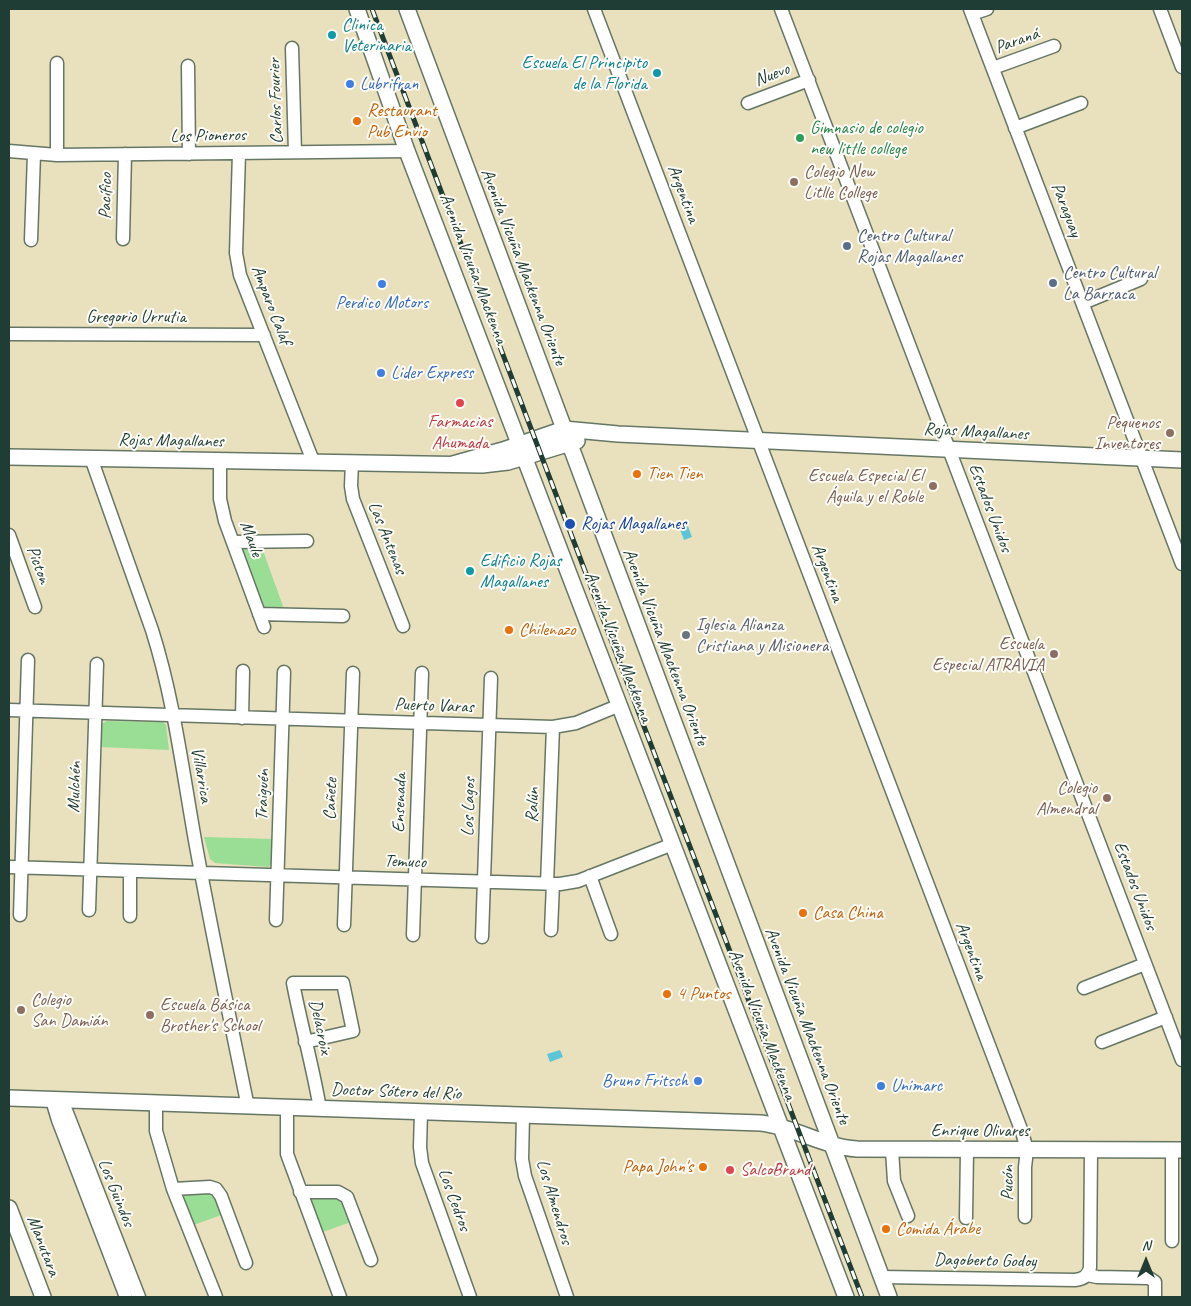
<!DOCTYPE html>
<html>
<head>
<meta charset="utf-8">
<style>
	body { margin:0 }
	#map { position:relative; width:1191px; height:1306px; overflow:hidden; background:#e9e0bd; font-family:Caveat,sans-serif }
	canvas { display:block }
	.frame { position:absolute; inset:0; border:10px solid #1f3d34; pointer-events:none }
	.north { position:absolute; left:1121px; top:1236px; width:50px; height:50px; -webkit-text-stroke:4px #fdfcf7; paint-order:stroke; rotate:0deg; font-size:14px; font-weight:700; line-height:20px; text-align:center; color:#1f3d34 }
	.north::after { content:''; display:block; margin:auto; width:18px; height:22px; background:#1f3d34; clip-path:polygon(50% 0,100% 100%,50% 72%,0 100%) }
</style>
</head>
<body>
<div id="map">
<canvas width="1191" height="1306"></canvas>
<div class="frame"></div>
<div class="north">N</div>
</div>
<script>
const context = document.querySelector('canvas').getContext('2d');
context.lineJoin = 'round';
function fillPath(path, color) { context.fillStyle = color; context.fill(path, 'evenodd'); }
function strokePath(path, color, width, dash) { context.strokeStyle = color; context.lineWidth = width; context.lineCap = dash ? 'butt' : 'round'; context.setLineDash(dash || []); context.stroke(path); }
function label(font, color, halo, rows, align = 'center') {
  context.font = font + ' Caveat,sans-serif'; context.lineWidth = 4; context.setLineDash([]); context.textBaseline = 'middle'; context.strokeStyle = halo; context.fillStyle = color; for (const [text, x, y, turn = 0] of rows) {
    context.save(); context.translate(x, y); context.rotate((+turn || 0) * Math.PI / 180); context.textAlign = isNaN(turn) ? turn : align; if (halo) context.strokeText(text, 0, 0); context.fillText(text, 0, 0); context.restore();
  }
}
const green = new Path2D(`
	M240,548H262L284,609L263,610Z
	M107,721L163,722L166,725L169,750L100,747L101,724Z
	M204,837L274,839L273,864L268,867L215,863L210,859Z
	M187,1192C213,1193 212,1190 221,1215L194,1225L183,1195Z
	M311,1196L342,1198L351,1222L320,1233L308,1199Z`);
const water = new Path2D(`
	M686,521L692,537L684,540L678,524Z
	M560,1050L563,1057L550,1062L547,1054Z`);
const minor = new Path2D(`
	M594,9L1022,1132L1027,1150L1025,1167V1217
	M781,9L1182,1060
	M970,9L1182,564
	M1160,9L1182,67
	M972,14L987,9
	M292,48L295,152
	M57,63V155
	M188,66L189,154
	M993,68L1054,46
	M748,103L809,80
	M1015,128L1081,103
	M9,151L57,155L407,151
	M239,153L236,253L240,275L313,461
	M123,239L125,154
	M31,240L34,154
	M1083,303L1141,279
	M9,334L264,335
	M91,458L152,630C174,699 183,774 196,846C212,933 230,1020 248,1107
	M220,460V499L225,521L264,627
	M352,462L351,486L353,499L403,626
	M9,535L35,607
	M233,542L307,541
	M259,614L343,616
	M9,710L553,727L576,723L620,705
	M242,718L243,671
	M9,867L560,884L578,881L673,844
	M590,876L611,934
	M547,884L553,727
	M89,910L97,664
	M20,915L28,660
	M130,916V871
	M276,920L284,672
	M344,925L353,673
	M551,930L553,884
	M413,935L422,673
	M482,937L491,678
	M1084,988L1145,964
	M305,1042L353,1031L343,983H293C301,1025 313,1067 320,1109
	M1102,1042L1166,1017
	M52,1100L58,1120L126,1297
	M62,1100L139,1297
	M156,1103V1131L173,1189L216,1297
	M287,1108V1154L340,1297
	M421,1112L420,1147L422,1163L470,1297
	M523,1115L522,1159L525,1176L567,1297
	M892,1150L894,1181L908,1216
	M173,1189L210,1187L216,1189L221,1196L246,1263
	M300,1192H338L347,1197L371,1260
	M966,1218L967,1150
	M1172,1241V1150
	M1087,1275L1097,1277L1149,1278L1155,1282V1297
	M881,1277L1075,1280C1084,1279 1089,1275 1090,1267L1091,1150`);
const major = new Path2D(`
	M357,9L407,151L846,1297
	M407,9L889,1297
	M9,457L482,465L508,462L577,441
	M453,464L503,450L564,429L618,434L1182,460
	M9,1098L761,1123C795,1127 824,1147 857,1149L1182,1150
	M9,1208L43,1297`);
const rail = new Path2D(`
	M372,9L632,695L862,1297`);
const markers = [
	[332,35,5,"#0f9aa8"],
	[657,73,5,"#0f9aa8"],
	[350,84,5,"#3f7fe0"],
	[357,121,5,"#e8710a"],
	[800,138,5,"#2e9e5b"],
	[794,182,5,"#8d6e63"],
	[847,246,5,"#5c6f8a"],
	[1053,283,5,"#5c6f8a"],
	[382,284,5,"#3f7fe0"],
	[381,373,5,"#3f7fe0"],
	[460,403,5,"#e0444e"],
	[1170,433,5,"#8d6e63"],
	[637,474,5,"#e8710a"],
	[933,486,5,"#8d6e63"],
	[570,524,6,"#1a4fb4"],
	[470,571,5,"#0f9aa8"],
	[509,630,5,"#e8710a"],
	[686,635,5,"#6b7280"],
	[1054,654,5,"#8d6e63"],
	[1107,798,5,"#8d6e63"],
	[803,913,5,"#e8710a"],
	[667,994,5,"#e8710a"],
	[21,1010,5,"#8d6e63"],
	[150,1015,5,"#8d6e63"],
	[698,1081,5,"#3f7fe0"],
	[881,1086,5,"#3f7fe0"],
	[703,1167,5,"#e8710a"],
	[730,1170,5,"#e0444e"],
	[886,1229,5,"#e8710a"]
];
const cultureNames = [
	["Clinica",342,25],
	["Veterinaria",342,46],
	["Escuela El Principito",647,63,"right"],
	["de la Florida",647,84,"right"],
	["Edificio Rojas",480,561],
	["Magallanes",480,582]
];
const streetNames = [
	["Paraná",1017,41,-20],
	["Nuevo",772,75,-21],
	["Carlos Fourier",276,101,-92],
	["Los Pioneros",208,136,-1],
	["Argentina",683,194,69],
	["Pacífico",106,196,-89],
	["Paraguay",1066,210,69],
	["Avenida Vicuña Mackenna Oriente",523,267,69],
	["Avenida Vicuña Mackenna",473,269,69],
	["Amparo Calaf",271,305,69],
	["Gregorio Urrutia",136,317],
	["Rojas Magallanes",976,432,3],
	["Rojas Magallanes",171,441,1],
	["Estados Unidos",990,508,69],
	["Las Antenas",387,538,68],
	["Maule",251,539,70],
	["Picton",38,565,70],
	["Argentina",827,573,69],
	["Avenida Vicuña Mackenna",618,647,69],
	["Avenida Vicuña Mackenna Oriente",665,647,69],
	["Puerto Varas",434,706,2],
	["Villarrica",201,775,80],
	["Mulchén",75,787,-88],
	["Traiguén",263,795,-88],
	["Cañete",331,799,-88],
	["Ensenada",400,803,-88],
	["Ralún",533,805,-88],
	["Los Lagos",469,807,-88],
	["Temuco",405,862,2],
	["Estados Unidos",1135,886,69],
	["Argentina",971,951,69],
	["Avenida Vicuña Mackenna",762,1025,69],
	["Avenida Vicuña Mackenna Oriente",807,1026,69],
	["Delacroix",320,1027,78],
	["Doctor Sótero del Río",396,1092,2],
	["Enrique Olivares",980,1131],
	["Pucón",1008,1183,-89],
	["Los Guindos",116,1193,68],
	["Los Cedros",454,1200,70],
	["Los Almendros",554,1202,73],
	["Manutara",43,1246,69],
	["Dagoberto Godoy",985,1261,1]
];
const shopNames = [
	["Lubrifran",360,84],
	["Perdico Motors",382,303,"center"],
	["Lider Express",391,373],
	["Bruno Fritsch",688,1081,"right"],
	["Unimarc",891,1086]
];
const foodNames = [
	["Restaurant",367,111],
	["Pub Envio",367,132],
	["Tien Tien",647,474],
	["Chilenazo",519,630],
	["Casa China",813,913],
	["4 Puntos",677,994],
	["Papa John's",693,1167,"right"],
	["Comida Árabe",896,1229]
];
const leisureNames = [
	["Gimnasio de colegio",810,128],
	["new little college",810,149]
];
const educationNames = [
	["Colegio New",804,172,"left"],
	["Litlle College",804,193,"left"],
	["Pequenos",1160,423],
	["Inventores",1160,444],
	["Escuela Especial El",923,476],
	["Águila y el Roble",923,497],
	["Escuela",1044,644],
	["Especial ATRAVIA",1044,665],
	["Colegio",1097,788],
	["Almendral",1097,809],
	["Colegio",31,1000,"left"],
	["San Damián",31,1021,"left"],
	["Escuela Básica",160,1005,"left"],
	["Brother's School",160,1026,"left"]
];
const serviceNames = [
	["Centro Cultural",857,236],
	["Rojas Magallanes",857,257],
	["Centro Cultural",1063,273],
	["La Barraca",1063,294]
];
const healthNames = [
	["Farmacias",460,422],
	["Ahumada",460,443],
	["SalcoBrand",740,1170,"left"]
];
const transitNames = [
	["Rojas Magallanes",581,524]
];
const worshipNames = [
	["Iglesia Alianza",696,625],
	["Cristiana y Misionera",696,646]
];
fillPath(green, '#9ade96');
fillPath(water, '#5cc5d7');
strokePath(minor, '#667664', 15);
strokePath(major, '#667664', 18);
strokePath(minor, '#fff', 12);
strokePath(major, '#fff', 15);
strokePath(rail, '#1f3d34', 5);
strokePath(rail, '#fdfcf7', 3, [9]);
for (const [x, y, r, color] of markers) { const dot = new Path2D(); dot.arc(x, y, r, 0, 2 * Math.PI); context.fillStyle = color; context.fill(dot); strokePath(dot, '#fdfcf7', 2); }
label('18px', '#0d838f', '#fdfcf7', cultureNames, 'left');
label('18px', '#1f3d34', '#fdfcf7', streetNames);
label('18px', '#366cbe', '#fdfcf7', shopNames, 'left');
label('18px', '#c56008', '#fdfcf7', foodNames, 'left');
label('18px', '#27864d', '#fdfcf7', leisureNames, 'left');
label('18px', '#785e54', '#fdfcf7', educationNames, 'right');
label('18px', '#4e5e75', '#fdfcf7', serviceNames, 'left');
label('18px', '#be3a42', '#fdfcf7', healthNames);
label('18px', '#164399', '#fdfcf7', transitNames, 'left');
label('18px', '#5b616d', '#fdfcf7', worshipNames, 'left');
</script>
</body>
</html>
